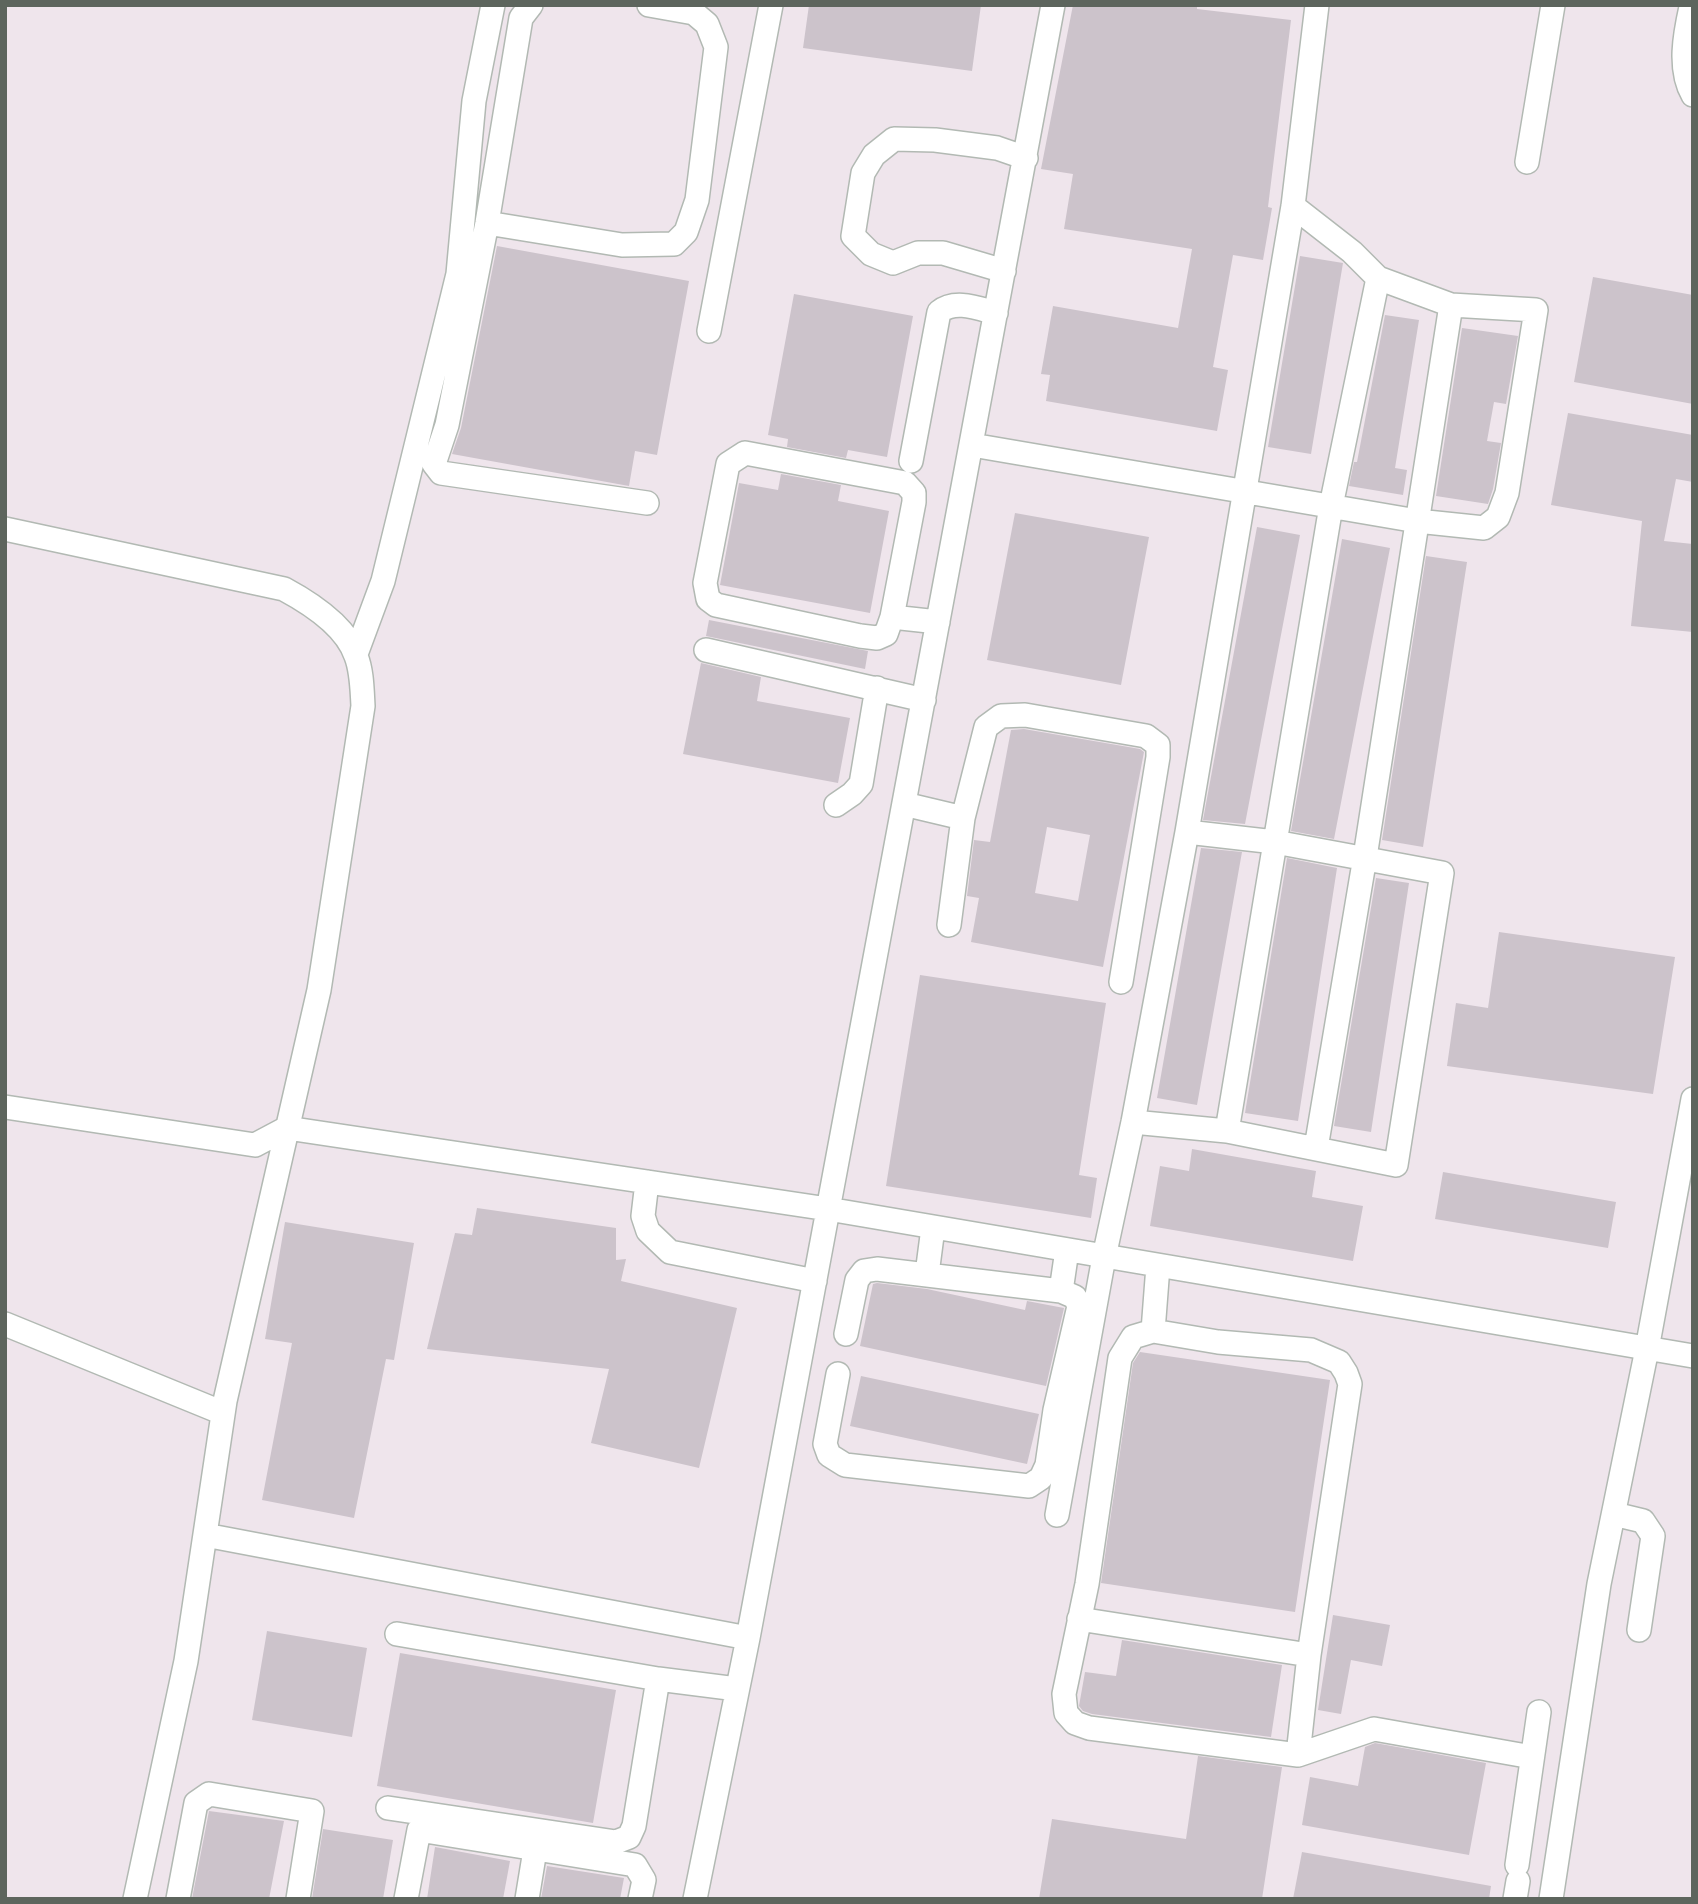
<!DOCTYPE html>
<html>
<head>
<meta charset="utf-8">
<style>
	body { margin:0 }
	#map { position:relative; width:1698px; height:1904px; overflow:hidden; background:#efe5ec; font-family:Cabin,sans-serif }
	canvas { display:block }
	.frame { position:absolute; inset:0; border:7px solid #5d655d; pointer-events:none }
</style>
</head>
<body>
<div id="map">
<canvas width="1698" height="1904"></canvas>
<div class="frame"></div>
</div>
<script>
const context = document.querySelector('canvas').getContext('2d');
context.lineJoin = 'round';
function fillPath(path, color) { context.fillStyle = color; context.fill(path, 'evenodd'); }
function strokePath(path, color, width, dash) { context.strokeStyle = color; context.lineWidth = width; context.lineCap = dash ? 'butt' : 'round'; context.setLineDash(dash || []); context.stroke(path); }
const building = new Path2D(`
	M809,5H981L972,71L803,48Z
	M1073,5H1197V9L1291,20L1268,207L1272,208L1263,260L1233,255L1213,367L1228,370L1217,431L1046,401L1050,375L1041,374L1053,306L1178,328L1192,249L1064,229L1073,174L1041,169Z
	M497,246L689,281L657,455L635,451L629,486L452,454L461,428Z
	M1300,256L1343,263L1311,454L1268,447Z
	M1593,277L1693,295V404L1574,382Z
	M794,294L913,316L887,457L848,450L846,458L787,447L788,439L768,435Z
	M1385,315L1419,320L1395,468L1407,470L1403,495L1349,486L1354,462H1357Z
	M1462,328L1518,336L1506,404L1494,402L1487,441L1501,443L1493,489L1488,504L1436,496Z
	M1568,413L1693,435V482L1676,479L1664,541L1693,544V632L1631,626L1642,521L1551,505Z
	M781,474L841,485L838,501L889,511L870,613L720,585L739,483L778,490Z
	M1015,513L1149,537L1121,685L987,660Z
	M1257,527L1300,535L1245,824L1203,820Z
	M1342,539L1390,548L1334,839L1291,831Z
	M1426,556L1467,562L1423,847L1382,840Z
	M709,620L868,651L865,669L706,636Z
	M701,663L761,677L757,701L850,718L838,783L683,754Z
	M1024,729L1140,749L1144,752L1103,967L971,942L979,898L967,896L974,840L990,842L1011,730ZM1047,827L1090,835L1078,901L1035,893Z
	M1201,848L1242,852L1197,1105L1157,1098Z
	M1287,858L1337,868L1298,1121L1245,1113Z
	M1376,878L1409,883L1371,1132L1334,1126Z
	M1499,932L1675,957L1653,1094L1447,1066L1456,1003L1488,1008Z
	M920,975L1106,1003L1079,1175L1097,1178L1091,1218L886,1186Z
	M1192,1149L1316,1171L1312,1197L1363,1206L1353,1261L1150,1226L1160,1166L1189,1171Z
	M1443,1172L1616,1202L1608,1248L1435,1219Z
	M477,1208L616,1228V1260L626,1259L621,1281L737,1308L699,1468L591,1443L609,1369L427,1349L455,1233L472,1235Z
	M285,1222L414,1243L394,1360L386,1359L354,1518L262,1500L292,1343L265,1339Z
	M877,1283L927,1289L1025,1310L1027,1301L1064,1308L1046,1386L860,1346L873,1284Z
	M1140,1352L1330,1380L1295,1612L1101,1583L1133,1363Z
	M861,1376L1039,1414L1027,1464L850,1426Z
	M1333,1615L1390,1625L1382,1666L1351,1660L1341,1714L1318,1710Z
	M267,1631L367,1648L352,1737L252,1720Z
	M1122,1640L1282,1665L1271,1737L1092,1714L1083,1711L1079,1706L1085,1672L1116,1676Z
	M400,1653L616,1690L593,1823L377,1786Z
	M1375,1743L1486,1763L1469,1855L1302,1825L1310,1777L1358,1786L1365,1747Z
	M1198,1756L1282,1767L1262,1899H1039L1052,1819L1186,1839Z
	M209,1811L284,1821L269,1899H192Z
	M323,1829L393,1840L383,1899H312Z
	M435,1847L510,1861L503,1899H427Z
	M1302,1852L1491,1886L1489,1899H1293Z
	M547,1866L624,1878L620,1899H541Z`);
const minor = new Path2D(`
	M531,5L521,18L487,223L447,425L434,464L441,473L647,503
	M1691,7C1685,34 1678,69 1693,95
	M1527,162L1553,5
	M487,223L622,245L674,244L686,232L697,200L716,47L707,24L694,13L649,5
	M1004,271L943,253H918L893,263L871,254L853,236L863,173L874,155L894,139L935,140L997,148L1026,158
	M709,331L771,5
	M972,445L1417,521L1484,528L1498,517L1507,493L1536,310L1451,305L1378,278L1352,252L1293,206
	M911,461L939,312C955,299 977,308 996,313
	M5,529L284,589C310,603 346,626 356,656C362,671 362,689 363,706L319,990L225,1401L186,1661L135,1899
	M892,617L914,502V493L905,483L745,453L728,464L705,583L708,599L716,605L860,636L877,638L886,634L892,617L938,622
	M706,650L924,700
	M356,654L383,581L458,274L474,101L493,5
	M904,804L963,818
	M836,805L852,794L861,784L877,688
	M949,925L963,818L986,727L1001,716L1025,715L1146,736L1158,745V757L1121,982
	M5,1107L255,1145L287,1128L828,1209L1693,1356
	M1133,1122L1227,1131L1396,1165L1442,873L1275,842L1187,832
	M1227,1131L1331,506L1378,278
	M1316,1148L1365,857L1451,305
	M647,1182L643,1216L648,1231L670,1252L815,1281
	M1158,1266L1153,1331L1133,1337L1120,1358L1087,1584L1064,1694L1066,1713L1075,1723L1089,1728L1298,1755L1374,1729L1532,1757
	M927,1274L933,1228
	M1061,1291L1067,1250
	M5,1324L223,1413
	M1153,1331L1218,1342L1311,1350L1339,1362L1346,1373L1350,1384L1309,1655L1298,1755
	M838,1374L825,1444L829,1455L845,1465L1029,1486L1041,1478L1047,1465L1055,1410L1079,1306L1075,1297L1061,1291L877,1269L864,1271L857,1280L846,1334
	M1614,1514L1643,1521L1653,1536L1639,1630
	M1057,1515L1104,1257L1133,1122L1187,832L1293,206L1317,5
	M205,1535L748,1638
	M1079,1619L1309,1655
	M397,1634L658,1679L737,1689
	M388,1808L616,1842L629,1837L634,1826L658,1679
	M1517,1865L1539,1712
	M178,1899L196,1803L209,1794L312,1811L298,1899
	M406,1899L419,1830L635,1865L644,1880L640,1899
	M527,1899L535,1850
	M695,1899L748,1638L1053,5
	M1515,1899L1518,1881
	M1551,1899L1599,1584L1647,1349L1693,1099`);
fillPath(building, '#ccc3cb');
strokePath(minor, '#b2b9b3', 26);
strokePath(minor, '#fff', 23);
</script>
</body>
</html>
